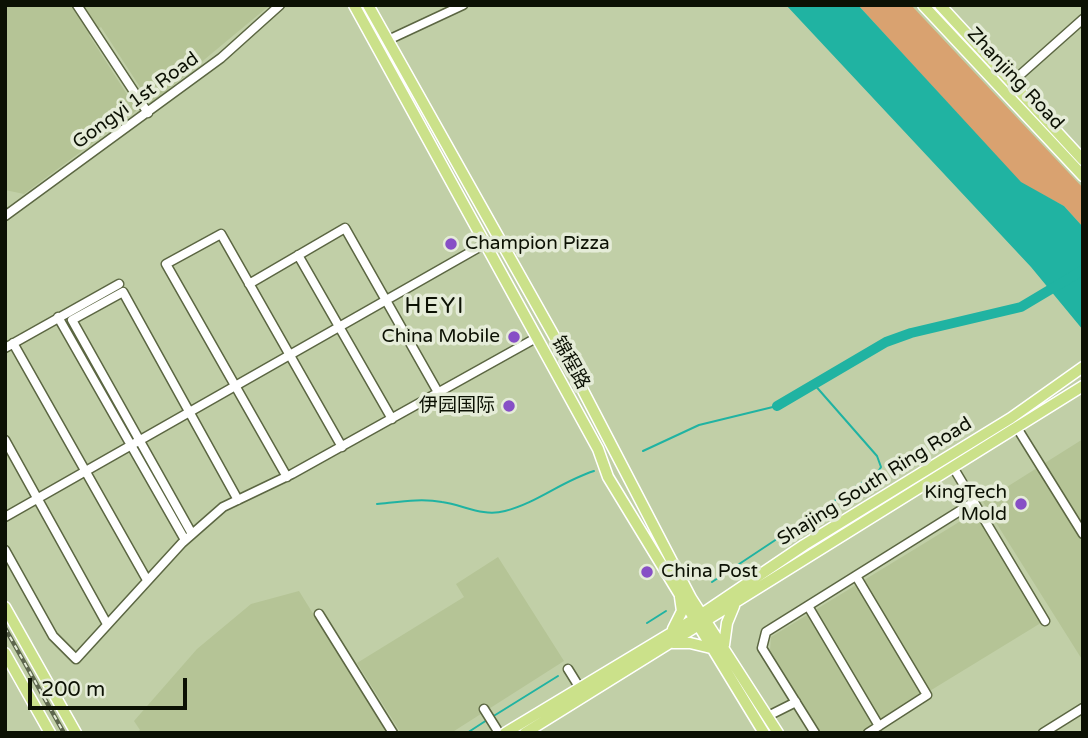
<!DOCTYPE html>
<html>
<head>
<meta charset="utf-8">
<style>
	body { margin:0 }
	#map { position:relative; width:1088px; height:738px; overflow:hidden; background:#c1cfa7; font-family:"Varela Round",sans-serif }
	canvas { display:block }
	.frame { position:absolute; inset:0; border:7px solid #0c1104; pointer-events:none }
	.scale { position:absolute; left:28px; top:678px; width:159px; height:32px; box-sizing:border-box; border:4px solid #0c1104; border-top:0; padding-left:9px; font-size:21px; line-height:24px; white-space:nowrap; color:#0c1104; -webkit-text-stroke:5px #e5ecd8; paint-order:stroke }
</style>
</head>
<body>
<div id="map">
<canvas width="1088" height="738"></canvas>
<div class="frame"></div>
<div class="scale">200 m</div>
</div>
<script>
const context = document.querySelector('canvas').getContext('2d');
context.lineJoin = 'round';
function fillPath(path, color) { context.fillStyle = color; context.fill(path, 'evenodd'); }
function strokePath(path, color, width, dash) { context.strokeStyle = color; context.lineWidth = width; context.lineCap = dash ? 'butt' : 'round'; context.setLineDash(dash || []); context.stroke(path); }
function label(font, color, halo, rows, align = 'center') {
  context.font = font + ' "Varela Round","Noto Sans SC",sans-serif'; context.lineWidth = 7; context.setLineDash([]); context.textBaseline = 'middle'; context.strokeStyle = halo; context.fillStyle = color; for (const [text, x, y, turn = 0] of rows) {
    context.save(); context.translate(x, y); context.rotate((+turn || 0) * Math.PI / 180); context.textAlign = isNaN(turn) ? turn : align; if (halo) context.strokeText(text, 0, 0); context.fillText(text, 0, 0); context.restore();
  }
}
const built = new Path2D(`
	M5,5L12,6L270,5L151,104L101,27L89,35L137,110L24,194L5,190Z
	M1083,439V661L983,502Z
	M982,508L1049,618L861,733H820L770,650L771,637Z
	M498,557L564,661L451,733H401L357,663L464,597L456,584Z
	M299,591L387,733H136L140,730L134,721L197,649L251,604Z`);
const green = new Path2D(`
	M858,5H911L1083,188V227L1064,206L1021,183Z`);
const water = new Path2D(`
	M786,5H858L1021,182L1064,206L1083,227V330L1031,267Z`);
const stream = new Path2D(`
	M643,451L699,425L777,406
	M377,504C398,502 421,498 442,502C464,505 482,517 505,511C537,503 562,481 594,471
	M712,582L878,472L881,467L877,456L813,383
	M647,623L666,611
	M492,717L558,676
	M467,733L487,720`);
const river = new Path2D(`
	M777,406L886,342L911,333L1021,307L1083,270`);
const minor = new Path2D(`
	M77,5L148,113
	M388,40L463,5
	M1011,83L1083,19
	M5,216L221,58L280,5
	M298,255L392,419
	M249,284L345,228L439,394
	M58,317L185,540
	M13,343L147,580
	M5,348L119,284
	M1014,423L1083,534
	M5,440L107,624
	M947,457L1045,621
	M287,477L166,264L221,234L342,447
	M5,517L483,245
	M192,534L72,320L123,292L238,500
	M5,550L53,636L76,659L182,543L223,507L292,474L536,338
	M856,576L927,695L868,733
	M808,606L879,726
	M319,614L393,733
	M568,669L581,690
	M484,709L499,733
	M758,721L796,702
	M815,733L762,648L766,632L974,502
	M1043,733L1083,708`);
const major = new Path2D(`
	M354,5L598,449L608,477L764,733
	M368,5L563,352L691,598L778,733
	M923,5L1083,176
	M940,5L1083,160
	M5,607L76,733
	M673,629L682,611L680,597
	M673,643H690L715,649
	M724,645L727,623L734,606
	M5,653L50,733
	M505,733L696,618L804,545L1011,418L1083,367
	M525,733L1083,386`);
const rail = new Path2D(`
	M5,628L64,733`);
const markers = [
	[451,244,7,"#874fc6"],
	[514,337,7,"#874fc6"],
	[509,406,7,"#874fc6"],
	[1021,504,7,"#874fc6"],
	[647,572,7,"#874fc6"]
];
const streetNames = [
	["Zhanjing Road",1015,79,47],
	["Gongyi 1st Road",136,101,-36],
	["锦程路",570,363,61],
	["Shajing South Ring Road",875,482,-32]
];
const poiNames = [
	["Champion Pizza",465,244,"left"],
	["China Mobile",500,337],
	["伊园国际",495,406],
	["KingTech",1007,493],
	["Mold",1007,515],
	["China Post",661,572,"left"]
];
const quarterNames = [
	["HEYI",435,307]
];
fillPath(built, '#b5c496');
fillPath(green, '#d9a270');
fillPath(water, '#20b3a2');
strokePath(stream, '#20b3a2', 2);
strokePath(river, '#20b3a2', 10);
strokePath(minor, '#5b6642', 11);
strokePath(major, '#fff', 13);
strokePath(minor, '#fff', 8);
strokePath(major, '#cbe18a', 10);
strokePath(rail, '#5d664d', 4.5);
strokePath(rail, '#e5ecd8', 2, [5]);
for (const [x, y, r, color] of markers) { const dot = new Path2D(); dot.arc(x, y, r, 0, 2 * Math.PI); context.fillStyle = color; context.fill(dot); strokePath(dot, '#e5ecd8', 2.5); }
label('19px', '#0c1104', '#e5ecd8', streetNames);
label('19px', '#0c1104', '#e5ecd8', poiNames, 'right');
context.letterSpacing = '2px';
label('23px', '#0c1104', '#e5ecd8', quarterNames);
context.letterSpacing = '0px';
</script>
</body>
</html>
